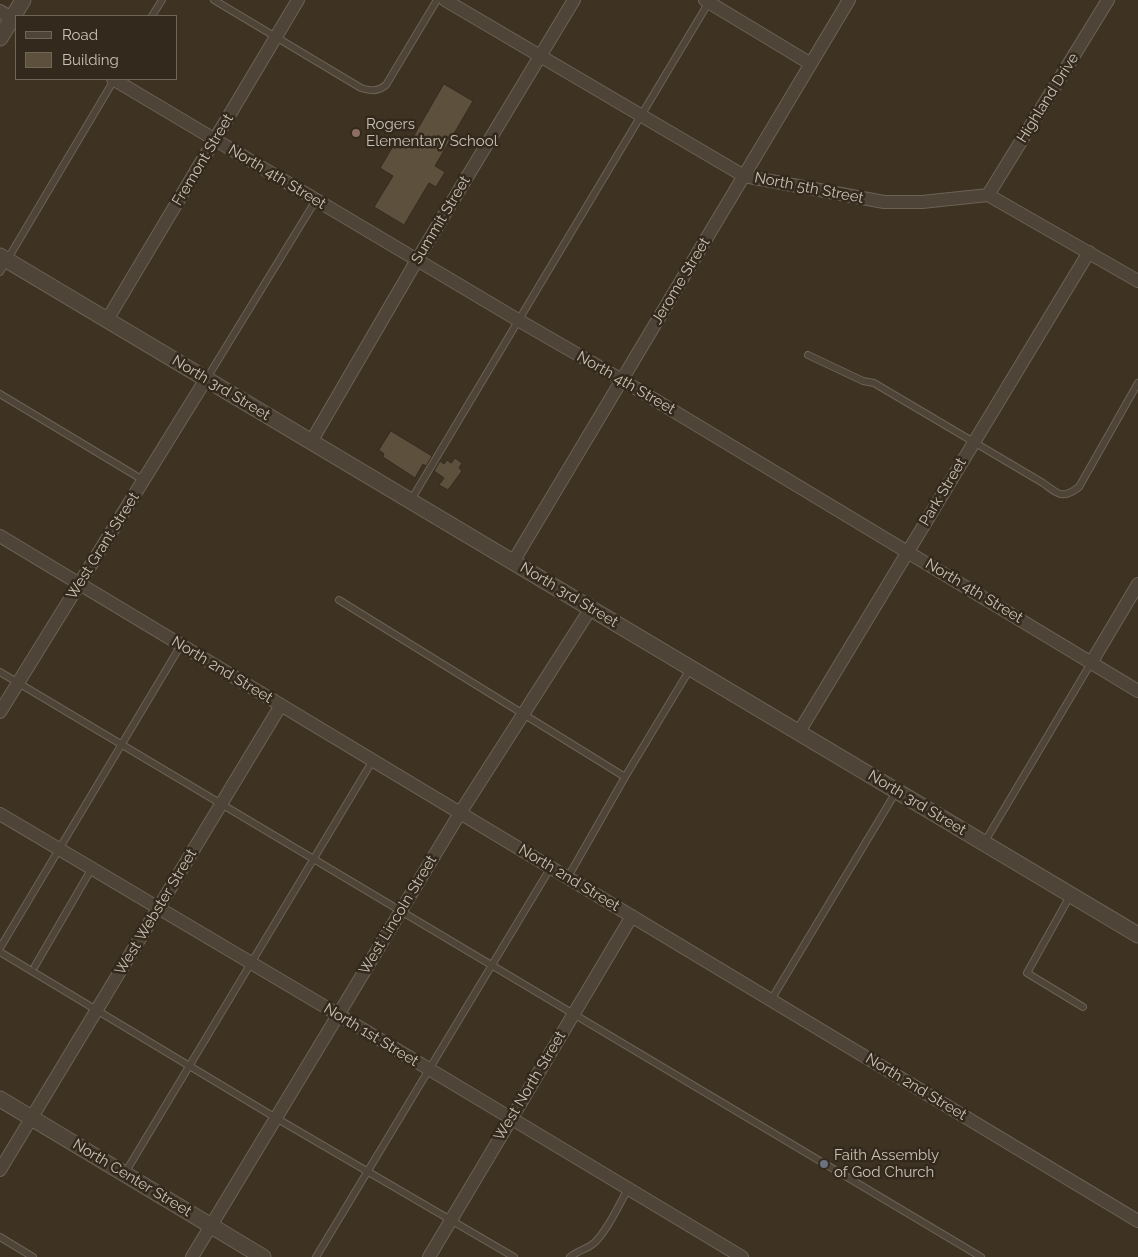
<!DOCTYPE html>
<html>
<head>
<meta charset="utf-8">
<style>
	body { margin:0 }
	#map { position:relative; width:1138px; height:1257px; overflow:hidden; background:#3e3223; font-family:Raleway,sans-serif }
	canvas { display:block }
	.legend { position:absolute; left:15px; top:15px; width:162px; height:65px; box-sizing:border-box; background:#33291c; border:1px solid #6f6658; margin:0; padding:6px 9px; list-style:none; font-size:15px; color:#c9c1b3 }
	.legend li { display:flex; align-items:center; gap:10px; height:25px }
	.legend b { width:25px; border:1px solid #6f6658 }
</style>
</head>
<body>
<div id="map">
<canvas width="1138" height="1257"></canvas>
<ul class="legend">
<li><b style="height:6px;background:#4e4437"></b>Road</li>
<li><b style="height:14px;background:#5d513e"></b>Building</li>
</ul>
</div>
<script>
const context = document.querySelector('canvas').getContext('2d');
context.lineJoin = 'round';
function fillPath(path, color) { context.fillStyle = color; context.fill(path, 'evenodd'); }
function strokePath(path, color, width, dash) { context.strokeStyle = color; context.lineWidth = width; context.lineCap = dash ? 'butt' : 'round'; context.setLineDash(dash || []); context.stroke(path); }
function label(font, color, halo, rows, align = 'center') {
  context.font = font + ' Raleway,sans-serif'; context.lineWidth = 5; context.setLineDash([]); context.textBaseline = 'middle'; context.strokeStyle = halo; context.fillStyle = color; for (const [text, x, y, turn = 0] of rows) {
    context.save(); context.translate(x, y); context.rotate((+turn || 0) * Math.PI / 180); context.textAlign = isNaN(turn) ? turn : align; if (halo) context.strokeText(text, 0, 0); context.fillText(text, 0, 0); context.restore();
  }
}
const building = new Path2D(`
	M444,84L473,101L435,166L445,172L436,187L429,183L404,225L374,207L393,176L380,168L396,141L407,147Z
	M391,431L432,456L426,466L423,464L415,478L383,457L384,454L379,450Z
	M455,458L462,463L459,468L462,471L448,490L439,485L444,478L434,471L440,461L444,464L447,460L451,463Z`);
const service = new Path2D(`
	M214,0L361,88C371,91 377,92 386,85L437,0
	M152,16L162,0
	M0,272L114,80
	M808,355L863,381L874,383L1043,483C1058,494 1062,500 1079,487L1138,383
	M207,378L316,200
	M0,394L143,480
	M411,500L709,2
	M339,600L625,777L690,669
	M0,672L981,1257
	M984,843L1091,663
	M568,877L625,777
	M1070,896L1027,973L1083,1007
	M0,948L181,645
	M0,952L276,1118L514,1257
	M35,966L92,868
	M771,1000L896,792
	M125,1173L373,760
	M0,1237L33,1257
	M316,1257L551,867
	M570,1257C580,1249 590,1249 597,1240C610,1226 618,1206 628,1189`);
const minor = new Path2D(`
	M445,0L744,176L884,202H922L988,195L1138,281
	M705,0L811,64
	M0,11L16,21
	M113,79L518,320L622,380L1138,691
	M988,195L1108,0
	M107,320L298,0
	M311,442L417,260L574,0
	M0,536L1138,1221
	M513,562L849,0
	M1091,663L1138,584
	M0,712L206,379
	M799,732L1089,252
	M0,814L339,1015L742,1257
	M0,1170L281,705
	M192,1257L460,813L591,608
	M429,1257L632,916`);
const tertiary = new Path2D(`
	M0,38L23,0
	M0,256L1138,935
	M0,1099L263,1257`);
const markers = [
	[356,133,5,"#8d6e63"],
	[824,1164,5,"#6b7280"]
];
const streetNames = [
	["Highland Drive",1048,98,-58],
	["Fremont Street",203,160,-59],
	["North 4th Street",277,177,31],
	["North 5th Street",809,188,11],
	["Summit Street",441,220,-59],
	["Jerome Street",681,281,-59],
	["North 4th Street",626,383,30],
	["North 3rd Street",221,388,31],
	["Park Street",943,492,-59],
	["West Grant Street",103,546,-58],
	["North 4th Street",974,591,31],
	["North 3rd Street",569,595,31],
	["North 2nd Street",222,670,31],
	["North 3rd Street",917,803,31],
	["North 2nd Street",569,878,31],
	["West Webster Street",156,912,-59],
	["West Lincoln Street",398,915,-59],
	["North 1st Street",371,1035,31],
	["West North Street",530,1086,-59],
	["North 2nd Street",916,1087,31],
	["North Center Street",132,1178,31]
];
const poiNames = [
	["Rogers",366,124],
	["Elementary School",366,141],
	["Faith Assembly",834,1155],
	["of God Church",834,1172]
];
fillPath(building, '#5d513e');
strokePath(building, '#352b1e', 1);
strokePath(service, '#6c6255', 8);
strokePath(minor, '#6c6255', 14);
strokePath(tertiary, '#6c6255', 17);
strokePath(service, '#4e4437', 6);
strokePath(minor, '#4e4437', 12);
strokePath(tertiary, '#4e4437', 15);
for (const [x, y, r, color] of markers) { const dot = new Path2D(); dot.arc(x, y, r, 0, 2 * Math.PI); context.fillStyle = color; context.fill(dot); strokePath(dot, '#33291c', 2); }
label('15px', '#c9c1b3', '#33291c', streetNames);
label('15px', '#c9c1b3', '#33291c', poiNames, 'left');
</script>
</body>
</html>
